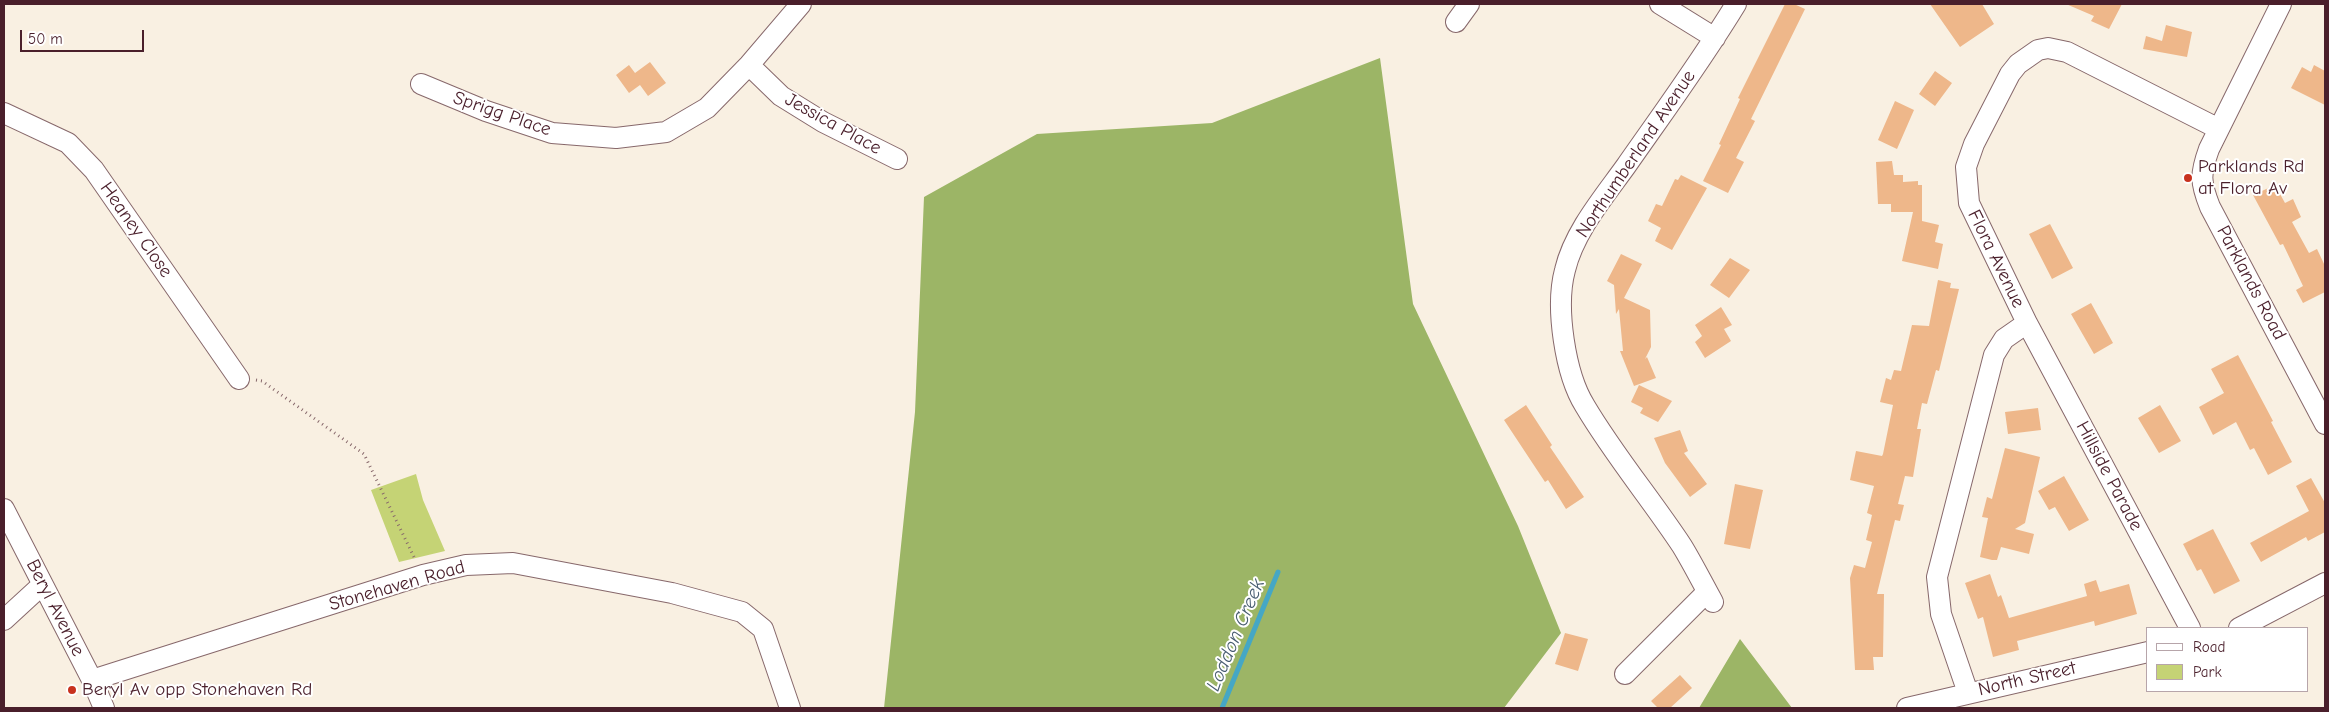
<!DOCTYPE html>
<html>
<head>
<meta charset="utf-8">
<style>
	body { margin:0 }
	#map { position:relative; width:2329px; height:712px; overflow:hidden; background:#f9f0e2; font-family:"Comic Neue",sans-serif }
	canvas { display:block }
	.frame { position:absolute; inset:0; border:5px solid #4a1f2b; pointer-events:none }
	.legend { position:absolute; left:2146px; top:627px; width:162px; height:65px; box-sizing:border-box; background:#fff; border:1px solid #b7a5aa; margin:0; padding:6px 9px; list-style:none; font-size:15px; color:#4a1f2b }
	.legend li { display:flex; align-items:center; gap:10px; height:25px }
	.legend b { width:25px; border:1px solid #b7a5aa }
	.scale { position:absolute; left:20px; top:30px; width:124px; height:22px; box-sizing:border-box; border:2px solid #4a1f2b; border-top:0; padding-left:6px; font-size:15px; line-height:18px; white-space:nowrap; color:#4a1f2b; -webkit-text-stroke:4px #fff; paint-order:stroke }
</style>
</head>
<body>
<div id="map">
<canvas width="2329" height="712"></canvas>
<div class="frame"></div>
<ul class="legend">
<li><b style="height:6px;background:#fff"></b>Road</li>
<li><b style="height:14px;background:#c5d375"></b>Park</li>
</ul>
<div class="scale">50 m</div>
</div>
<script>
const context = document.querySelector('canvas').getContext('2d');
context.lineJoin = 'round';
function fillPath(path, color) { context.fillStyle = color; context.fill(path, 'evenodd'); }
function strokePath(path, color, width, dash) { context.strokeStyle = color; context.lineWidth = width; context.lineCap = dash ? 'butt' : 'round'; context.setLineDash(dash || []); context.stroke(path); }
function label(font, color, halo, rows, align = 'center') {
  context.font = font + ' "Comic Neue",sans-serif'; context.lineWidth = 4; context.setLineDash([]); context.textBaseline = 'middle'; context.strokeStyle = halo; context.fillStyle = color; for (const [text, x, y, turn = 0] of rows) {
    context.save(); context.translate(x, y); context.rotate((+turn || 0) * Math.PI / 180); context.textAlign = isNaN(turn) ? turn : align; if (halo) context.strokeText(text, 0, 0); context.fillText(text, 0, 0); context.restore();
  }
}
const green = new Path2D(`
	M416,474L423,500L445,551L399,562L371,490Z`);
const forest = new Path2D(`
	M1380,58L1413,304L1518,526L1561,633L1504,708H884L915,412L924,197L1037,134L1212,123Z
	M1740,639L1792,708H1699Z`);
const stream = new Path2D(`
	M1222,708L1278,572`);
const building = new Path2D(`
	M1785,4H1794L1805,9L1751,119L1755,121L1736,158L1744,162L1728,193L1703,181L1721,145L1719,144L1740,99L1738,98Z
	M1930,4H1982L1994,24L1960,47Z
	M2066,4H2122L2109,29L2091,21L2094,16Z
	M2166,25L2192,32L2187,57L2143,49L2146,36L2162,41Z
	M650,62L666,83L648,96L640,85L629,93L616,75L629,65L635,73Z
	M2314,65L2325,71V105L2291,88L2302,67L2311,72Z
	M1935,71L1952,83L1935,106L1919,94Z
	M1895,101L1914,110L1897,149L1878,140Z
	M1892,161L1894,175H1903V182L1918,181V185H1922V221L1939,225L1935,242L1943,244L1938,269L1902,261L1913,212H1891V204H1878L1876,162Z
	M1681,175L1707,188L1672,250L1655,241L1661,228L1648,221L1656,204L1662,206L1675,179L1678,180Z
	M2275,185L2285,203L2293,199L2301,217L2292,222L2309,253L2317,249L2325,266V292L2303,303L2296,290L2303,286L2283,244L2280,245L2253,195Z
	M2050,224L2073,268L2052,279L2029,234Z
	M1621,254L1642,264L1624,298L1650,310L1651,347L1645,359L1647,357L1656,378L1634,386L1620,351H1623L1619,309L1616,314L1614,285L1607,281Z
	M1730,258L1750,270L1729,298L1710,285Z
	M1938,280L1951,283L1950,288L1959,289L1939,371L1936,370L1927,404L1922,403L1917,429H1921L1913,477L1905,476L1898,504L1904,505L1900,521L1895,520L1877,594H1884L1883,657H1873L1874,670H1855L1850,578L1854,565L1865,568L1872,542L1866,540L1872,515L1867,513L1874,486L1850,480L1856,451L1882,456L1883,454L1893,405L1880,402L1886,378L1891,380L1894,370L1901,371L1912,325L1929,326Z
	M2091,303L2113,343L2094,354L2071,314Z
	M1721,307L1732,325L1724,329L1731,341L1705,358L1695,342L1702,336L1695,325Z
	M2238,355L2273,421L2271,422L2292,462L2268,475L2254,448L2250,450L2236,422L2213,435L2199,407L2224,393L2211,369Z
	M1639,385L1672,401L1658,422L1640,413L1643,408L1631,402Z
	M1526,405L1552,445L1550,447L1584,497L1566,509L1548,480L1545,482L1504,420Z
	M2160,405L2181,441L2159,453L2138,418Z
	M2038,408L2041,430L2008,434L2005,412Z
	M1680,430L1688,451L1684,453L1707,484L1690,497L1665,463L1654,438Z
	M2005,448L2040,457L2025,523L2015,529L2034,534L2029,554L2001,547L1997,560H1992L1980,557L1988,518L1982,517L1987,497L1992,499Z
	M2064,476L2089,520L2069,531L2055,507L2049,510L2038,491Z
	M2311,478L2325,503V532L2308,541L2306,537L2261,562L2250,543L2309,511L2296,486Z
	M1735,484L1763,490L1750,549L1724,544Z
	M2213,529L2240,581L2214,594L2201,569L2197,571L2183,544Z
	M1990,574L1998,597L2001,595L2009,618L2087,596L2084,584L2096,580L2100,592L2129,584L2137,614L2095,626L2094,621L2017,641L2019,650L1993,657L1983,617L1978,619L1965,583Z
	M1565,633L1588,639L1578,671L1555,664Z
	M1680,675L1692,688L1670,708H1658L1651,701Z`);
const path = new Path2D(`
	M256,380L262,381L364,454L415,559`);
const street = new Path2D(`
	M1660,4L1715,38
	M2281,4L2209,149C2200,174 2200,182 2210,207L2325,424
	M1456,22L1469,4
	M749,65L781,96L823,122L897,159
	M421,84L486,111L552,133L616,138L666,132L707,108L749,65L801,4
	M4,113L68,143L94,170L239,379
	M2027,323L2190,628
	M4,509L92,680L104,708
	M1713,602C1703,584 1693,564 1682,546C1651,499 1614,455 1585,406C1565,374 1555,307 1565,270C1574,232 1603,198 1626,166C1663,113 1702,60 1736,4
	M4,620L42,585
	M2239,628L2325,583
	M1625,674L1707,592
	M92,680L423,575L466,565L513,563L672,593L742,612L763,629L790,708
	M1968,693L1941,614L1937,577L1994,355L2004,339L2027,323L1969,203L1966,167L1974,144L2010,74L2018,64L2038,50L2048,48L2067,52L2219,129
	M1907,708L2148,652`);
const markers = [
	[2188,178,5,"#c8321e"],
	[72,690,5,"#c8321e"]
];
const streetNames = [
	["Sprigg Place",502,114,19],
	["Jessica Place",833,124,29],
	["Northumberland Avenue",1636,154,-56],
	["Heaney Close",136,230,55],
	["Flora Avenue",1996,259,64],
	["Parklands Road",2251,283,62],
	["Hillside Parade",2109,476,62],
	["Stonehaven Road",397,586,-16],
	["Beryl Avenue",55,608,63],
	["North Street",2027,679,-13]
];
const poiNames = [
	["Parklands Rd",2198,167],
	["at Flora Av",2198,189],
	["Beryl Av opp Stonehaven Rd",82,690]
];
const waterNames = [
	["Loddon Creek",1236,635,-67]
];
fillPath(green, '#c5d375');
fillPath(forest, '#9cb566');
strokePath(stream, '#45a7c5', 5);
fillPath(building, '#eeb78a');
strokePath(street, '#87686b', 22);
strokePath(path, '#87686b', 3, [1, 4]);
strokePath(street, '#fff', 20);
for (const [x, y, r, color] of markers) { const dot = new Path2D(); dot.arc(x, y, r, 0, 2 * Math.PI); context.fillStyle = color; context.fill(dot); strokePath(dot, '#fff', 2); }
label('19px', '#4a1f2b', '#fff', streetNames);
label('19px', '#4a1f2b', '#fff', poiNames, 'left');
label('italic 20px', '#485c70', '#fff', waterNames);
</script>
</body>
</html>
